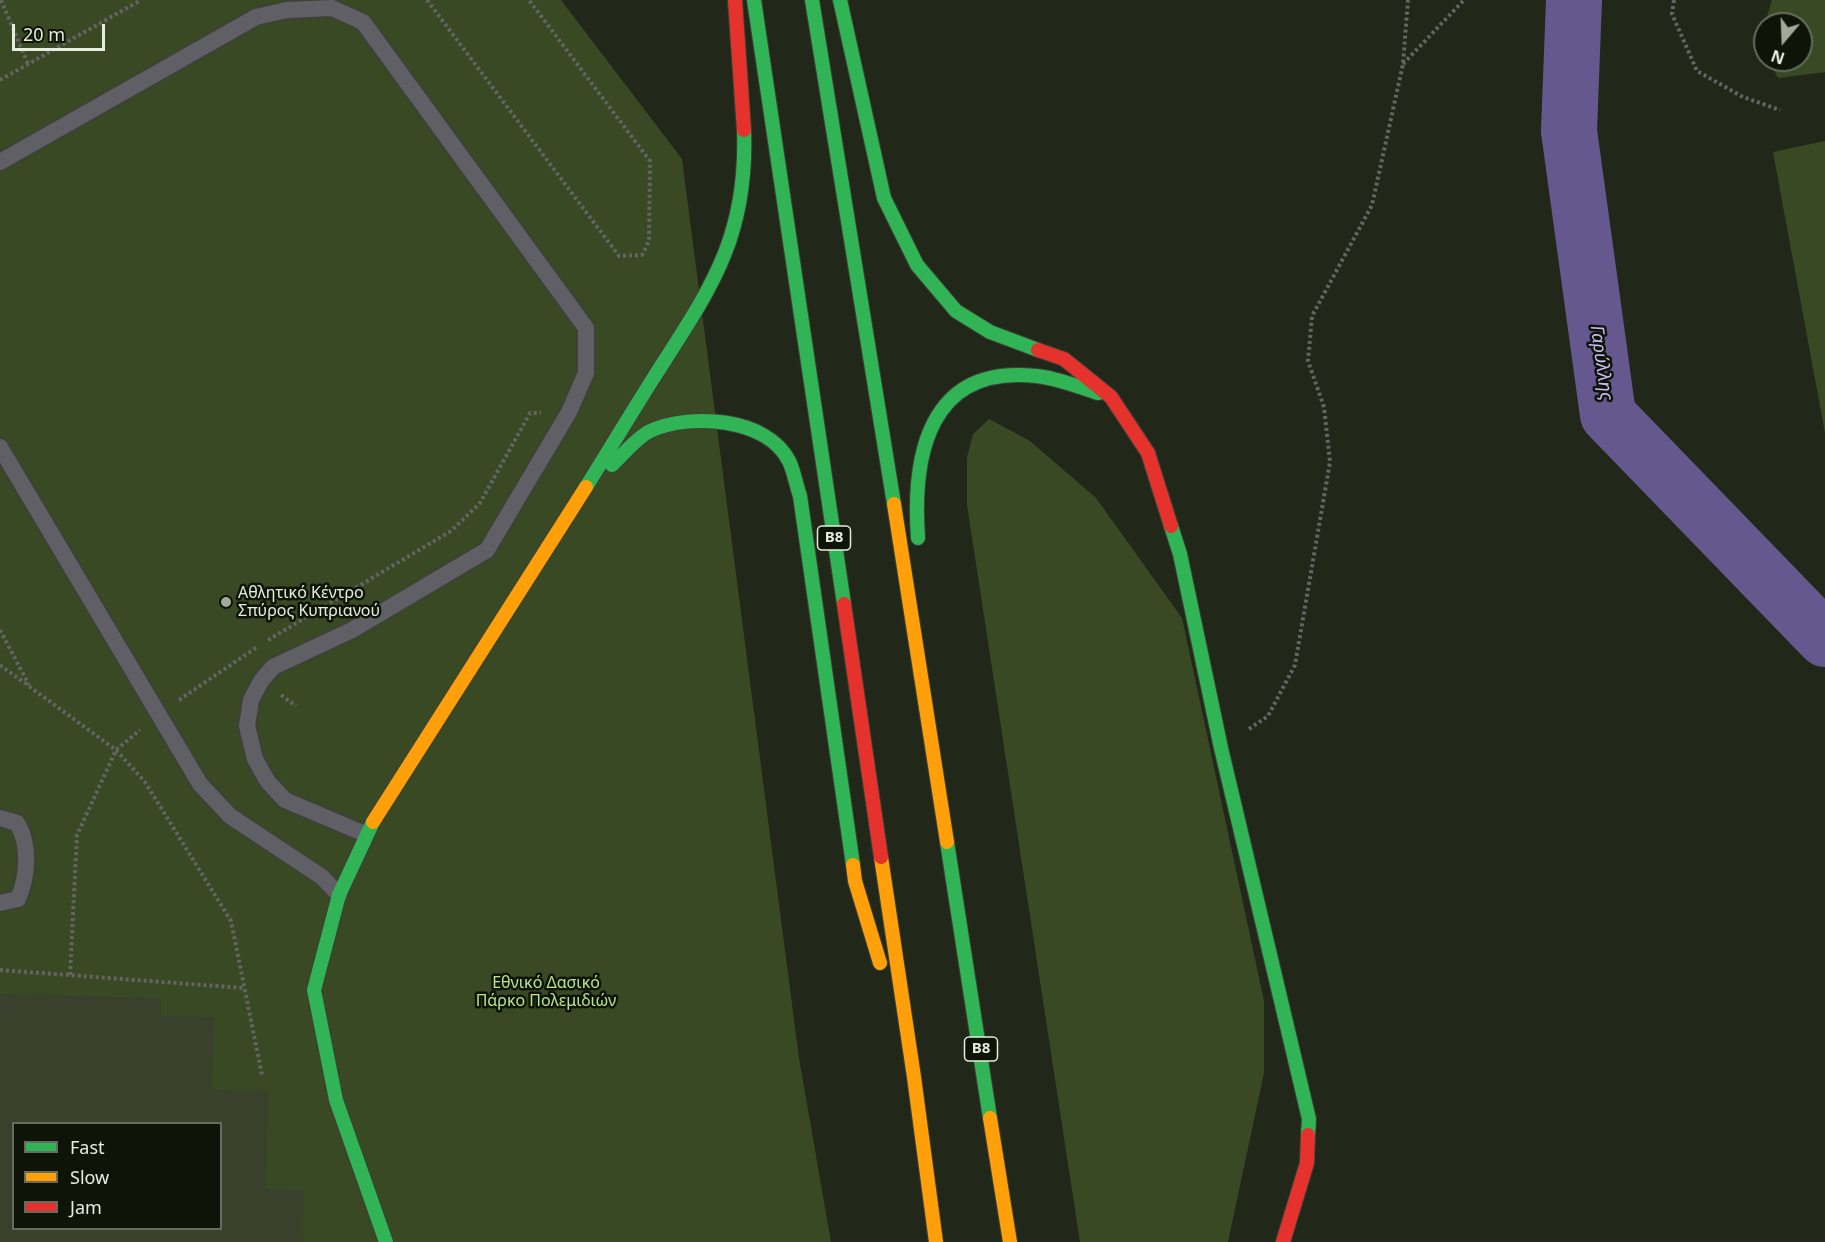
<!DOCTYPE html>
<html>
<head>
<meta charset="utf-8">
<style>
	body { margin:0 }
	#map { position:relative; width:1825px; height:1242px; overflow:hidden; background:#222819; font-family:"Noto Sans",sans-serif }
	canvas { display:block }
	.legend { position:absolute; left:12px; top:1122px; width:210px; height:108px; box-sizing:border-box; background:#0f1409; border:2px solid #656b5e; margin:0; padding:8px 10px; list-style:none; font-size:18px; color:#e5eedd }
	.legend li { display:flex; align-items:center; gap:12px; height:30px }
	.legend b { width:30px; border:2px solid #656b5e }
	.north { position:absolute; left:1753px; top:12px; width:60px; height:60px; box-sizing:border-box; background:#0f1409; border:2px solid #656b5e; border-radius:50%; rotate:199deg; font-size:16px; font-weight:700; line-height:24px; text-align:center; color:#e5eedd }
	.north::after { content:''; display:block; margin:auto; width:21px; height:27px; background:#a1a998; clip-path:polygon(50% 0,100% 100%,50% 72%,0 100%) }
	.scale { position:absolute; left:12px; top:24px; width:93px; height:27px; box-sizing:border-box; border:3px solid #e5eedd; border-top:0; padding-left:8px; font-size:18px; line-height:21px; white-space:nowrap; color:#e5eedd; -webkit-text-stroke:4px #0f1409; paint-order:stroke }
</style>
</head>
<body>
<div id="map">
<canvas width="1825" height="1242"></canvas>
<ul class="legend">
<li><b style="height:8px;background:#30b455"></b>Fast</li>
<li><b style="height:8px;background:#ff9f0a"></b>Slow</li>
<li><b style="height:8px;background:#e5322d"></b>Jam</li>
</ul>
<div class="north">N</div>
<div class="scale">20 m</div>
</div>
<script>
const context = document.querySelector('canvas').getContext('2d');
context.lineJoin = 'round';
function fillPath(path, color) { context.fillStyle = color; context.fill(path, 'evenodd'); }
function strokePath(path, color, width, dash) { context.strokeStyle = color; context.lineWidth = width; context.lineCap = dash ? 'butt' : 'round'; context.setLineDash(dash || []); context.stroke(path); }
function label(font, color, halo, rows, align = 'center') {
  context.font = font + ' "Noto Sans",sans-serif'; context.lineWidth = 5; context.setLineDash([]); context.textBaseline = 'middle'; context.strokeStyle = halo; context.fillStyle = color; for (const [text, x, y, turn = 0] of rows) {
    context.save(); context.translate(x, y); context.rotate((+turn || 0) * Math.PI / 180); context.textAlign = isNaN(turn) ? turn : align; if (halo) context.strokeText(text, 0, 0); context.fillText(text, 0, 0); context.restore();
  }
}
const green = new Path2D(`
	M0,0H561L682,159L799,1058L831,1242H0ZM14,1124H220V1228H14Z
	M1772,0H1825V72L1778,78L1769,60H1801V24H1765V51L1760,40Z
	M1825,141V433L1773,152Z
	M989,419L1030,441L1096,498L1182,618L1264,1001V1073L1228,1242H1080L967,505V458L973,434Z`);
const river = new Path2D(`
	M1574,0L1569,131L1608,415L1825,639`);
const building = new Path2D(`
	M0,994L161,998V1016L214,1017L212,1090L268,1091L266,1189L304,1190L303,1242H0ZM14,1124H220V1228H14Z`);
const path = new Path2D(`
	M1,0L28,64
	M427,0L619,256L642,255L649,241L650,161L529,0
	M1674,0L1672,14L1697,71L1743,97L1780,110
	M1403,64L1464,0
	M0,80L141,0
	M0,630L29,685
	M268,640L451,531L480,503L530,413H541
	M0,665L116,750L145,782L231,921L262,1075
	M281,695L296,706
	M179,700L257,647
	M1249,729L1268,716L1295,665L1330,462L1324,407L1308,361L1312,316L1372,205L1403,64L1408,0
	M0,970L244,988
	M70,975L77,835L116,750L140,730`);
const lane = new Path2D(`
	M0,162L256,17L287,10L332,8L363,22L586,328V373L569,412L487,550L352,630L273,667L261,681L251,700L247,726L255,759L268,782L285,800L365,834
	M0,447L200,784L230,816L322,877L339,895
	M0,818L17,823C30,844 28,876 18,899L0,903`);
const fast = new Path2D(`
	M754,0L844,604
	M812,0L894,504
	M840,0L884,198L917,265L956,311L990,332L1038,350
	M612,465C623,455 636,438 650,431C689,413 767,417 789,461C794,471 796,485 800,496L853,865
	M586,487C609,450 632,412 656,374C711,288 748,237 744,130
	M1171,526L1180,554L1221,748L1309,1119L1308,1135
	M918,538C912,455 929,364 1036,376C1058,378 1078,387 1098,393
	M373,822L339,895L314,990L336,1100L386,1242
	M947,842L990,1118`);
const slow = new Path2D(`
	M894,504L947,842
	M373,822L586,487
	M881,857L914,1077
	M853,865L855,881L880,963
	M914,1077L936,1242
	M990,1118L1010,1242`);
const jam = new Path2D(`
	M735,0L744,130
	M1038,350L1064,359L1111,397L1148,453L1171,526
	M844,604L881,857
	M1283,1242L1307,1163L1308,1135`);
const markers = [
	[226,602,6,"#a1a998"]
];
const shields = [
	[834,538,33],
	[981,1049,33]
];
const shieldNames = [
	["B8",834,538],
	["B8",981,1049]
];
const poiNames = [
	["Αθλητικό Κέντρο",238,593],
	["Σπύρος Κυπριανού",238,611]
];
const parkNames = [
	["Εθνικό Δασικό",546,983],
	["Πάρκο Πολεμιδιών",546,1001]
];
const waterNames = [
	["Γαρύλλης",1601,363,82]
];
fillPath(green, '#394924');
strokePath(river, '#65588e', 56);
fillPath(building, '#39402c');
strokePath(lane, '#3c4236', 20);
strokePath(fast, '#3c4236', 16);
strokePath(slow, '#3c4236', 16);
strokePath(jam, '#3c4236', 16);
strokePath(path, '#636463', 4, [3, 3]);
strokePath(lane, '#605f65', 16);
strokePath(fast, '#30b455', 14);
strokePath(slow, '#ff9f0a', 14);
strokePath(jam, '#e5322d', 14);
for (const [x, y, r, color] of markers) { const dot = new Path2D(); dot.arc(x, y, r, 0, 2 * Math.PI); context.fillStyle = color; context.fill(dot); strokePath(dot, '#0f1409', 2); }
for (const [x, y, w] of shields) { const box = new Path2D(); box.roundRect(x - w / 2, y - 12, w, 24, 4.5); context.fillStyle = '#0f1409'; context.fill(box); strokePath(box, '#e5eedd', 1.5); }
label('bold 15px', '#e5eedd', null, shieldNames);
label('16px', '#e5eedd', '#0f1409', poiNames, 'left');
label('16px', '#bce489', '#0f1409', parkNames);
label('italic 18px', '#c9bef4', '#0f1409', waterNames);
</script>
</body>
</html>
